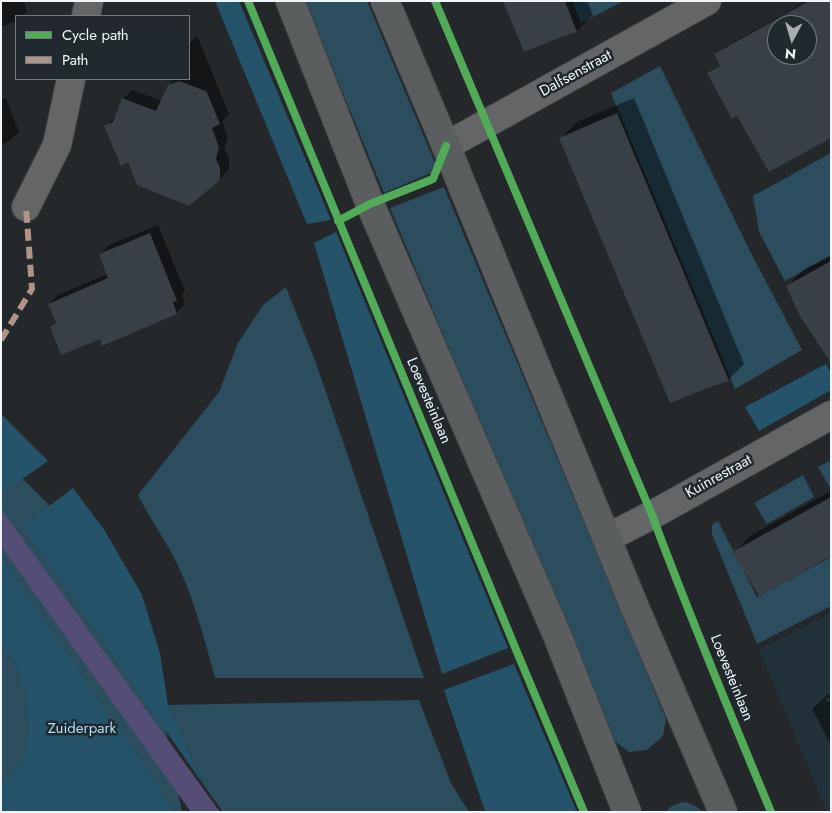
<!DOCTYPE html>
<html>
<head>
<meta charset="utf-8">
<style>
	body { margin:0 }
	#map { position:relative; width:832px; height:813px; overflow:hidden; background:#24282a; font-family:Jost,sans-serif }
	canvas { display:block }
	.frame { position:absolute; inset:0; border:2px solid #eff5f8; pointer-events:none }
	.legend { position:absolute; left:15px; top:15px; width:175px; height:65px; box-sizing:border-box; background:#20292e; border:1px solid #737b7f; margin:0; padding:6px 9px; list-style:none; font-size:15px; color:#eff5f8 }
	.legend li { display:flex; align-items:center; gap:10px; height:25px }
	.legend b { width:25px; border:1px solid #737b7f }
	.north { position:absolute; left:767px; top:15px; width:50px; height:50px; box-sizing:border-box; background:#20292e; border:1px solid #737b7f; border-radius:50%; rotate:186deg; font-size:14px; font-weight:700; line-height:20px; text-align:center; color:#eff5f8 }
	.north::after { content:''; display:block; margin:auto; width:18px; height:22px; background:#a8adb0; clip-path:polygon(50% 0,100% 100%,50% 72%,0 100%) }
</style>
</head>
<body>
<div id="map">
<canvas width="832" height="813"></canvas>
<div class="frame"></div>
<ul class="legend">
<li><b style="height:6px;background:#51ab58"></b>Cycle path</li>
<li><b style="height:6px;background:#af9288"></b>Path</li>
</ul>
<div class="north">N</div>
</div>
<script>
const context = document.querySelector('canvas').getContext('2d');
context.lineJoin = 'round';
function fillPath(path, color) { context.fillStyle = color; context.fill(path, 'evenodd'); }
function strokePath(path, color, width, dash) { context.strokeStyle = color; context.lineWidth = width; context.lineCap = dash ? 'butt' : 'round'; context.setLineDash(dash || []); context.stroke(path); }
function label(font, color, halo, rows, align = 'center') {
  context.font = font + ' Jost,sans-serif'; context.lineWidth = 5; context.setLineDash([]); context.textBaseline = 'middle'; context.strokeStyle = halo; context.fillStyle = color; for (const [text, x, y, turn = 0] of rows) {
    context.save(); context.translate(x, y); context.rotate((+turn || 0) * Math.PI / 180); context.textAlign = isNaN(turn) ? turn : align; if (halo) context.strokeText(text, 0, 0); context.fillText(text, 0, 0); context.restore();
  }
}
const built = new Path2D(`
	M831,613V812H827L759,649Z`);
const green = new Path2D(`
	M305,1H367L438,170L384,193Z
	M572,1H624L581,23Z
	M660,66L750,251L802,350L735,389L611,93Z
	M831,153V256L785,281L759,232L753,196Z
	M444,187L666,719L663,736L647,750L629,752L613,740L390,208Z
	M286,287L316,363L424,678H215C206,645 197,611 184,579C172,549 152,523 138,495L219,392L238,343L263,305Z
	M1,457L139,595L182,812H1Z
	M831,460V488H830L818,467Z
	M803,475L814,497L767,524L754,503Z
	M718,521L757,597L831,557V606L757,644L712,534V525Z
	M419,700L451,783L469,812H223L203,784L168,705Z
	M686,802L697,807L703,812H666C671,805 678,803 686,802Z`);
const forest = new Path2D(`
	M215,1H239L331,220L307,224Z
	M336,232L508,648L442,674L314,243Z
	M826,364L831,373V390L759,431L745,407Z
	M1,414L48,461L1,494Z
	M73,488L105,531L142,595L160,653L168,705L203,784L23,526Z
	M1,557L156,784L175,812H1V783L24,760L29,729L27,697L16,663L1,646Z
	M514,664L577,812H486L485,811L444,690Z`);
const water = new Path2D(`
	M1,509L220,812H191L1,546Z`);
const shadow = new Path2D(`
	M1,1H23L27,11L22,16H16V21L1,27Z
	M504,1H587L593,15L577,31L561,36Z
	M807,1H831V136L738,114L708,74L713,69L721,65L715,54L720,50ZM777,25H807V55H777Z
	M197,36L229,114L222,121L228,138L224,149L229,158V169L220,179L129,161L106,127L115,117L123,99L132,90L162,101L173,79H189V44Z
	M6,98L19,132L9,141L1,145V100Z
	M634,98L744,364L728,380L561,138L577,122Z
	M158,225L185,291L182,294L185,304L177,312L103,344L100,338L52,327L57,322L49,304L58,295L108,274L100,254L109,245Z
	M831,255V325L787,287L803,270Z
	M831,491V554L734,552L750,536Z
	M831,693V697L826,699V702L831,700V745L812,709L826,696Z`);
const building = new Path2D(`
	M503,1H565L577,32L561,37L524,52Z
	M809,1H831V138L769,172L737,116L732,119L707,73L720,66L714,54ZM777,25H807V55H777Z
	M179,81L203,90L204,91L206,90L220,124L212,128L219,147L216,159L220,168V180L189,206L137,185L128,162L121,166L104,126L113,122L122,98L156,111L168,85Z
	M617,113L729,381L713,386L670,403L559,138Z
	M150,233L177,301L173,302L177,314L102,346L100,339L61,355L50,327L56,323L48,304L108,278L99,254Z
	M831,261V363L800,316L786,286Z
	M831,497V556L759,596L732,552Z`);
const street = new Path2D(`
	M86,16L89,1
	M446,146L707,1
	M26,207L57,145L71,79
	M607,538L652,515L831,415`);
const secondary = new Path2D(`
	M290,1L370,204L557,635L627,812
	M385,1L446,146L633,603L723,812`);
const quiet = new Path2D(`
	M1,340L32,289L26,207`);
const cycleway = new Path2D(`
	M248,1L491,589L517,652L584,812
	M435,1L652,515C689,615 730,713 771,812
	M338,221L370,204L433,179L446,146`);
const streetNames = [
	["Dalfsenstraat",576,74,-29],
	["Loevesteinlaan",428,401,67],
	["Kuinrestraat",719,477,-29],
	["Loevesteinlaan",731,678,68]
];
const parkNames = [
	["Zuiderpark",82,729]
];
fillPath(built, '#23323a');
fillPath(green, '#2b4d5e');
fillPath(forest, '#25536a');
fillPath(water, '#544d75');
fillPath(shadow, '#0007');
fillPath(building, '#393f47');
strokePath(street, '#414546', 30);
strokePath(secondary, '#414546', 30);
strokePath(street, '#636566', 28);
strokePath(secondary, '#5b5e5f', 28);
strokePath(quiet, '#af9288', 6, [12, 6]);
strokePath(cycleway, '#51ab58', 8);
label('15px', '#eff5f8', '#20292e', streetNames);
label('15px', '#b1dff9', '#20292e', parkNames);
</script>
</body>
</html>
